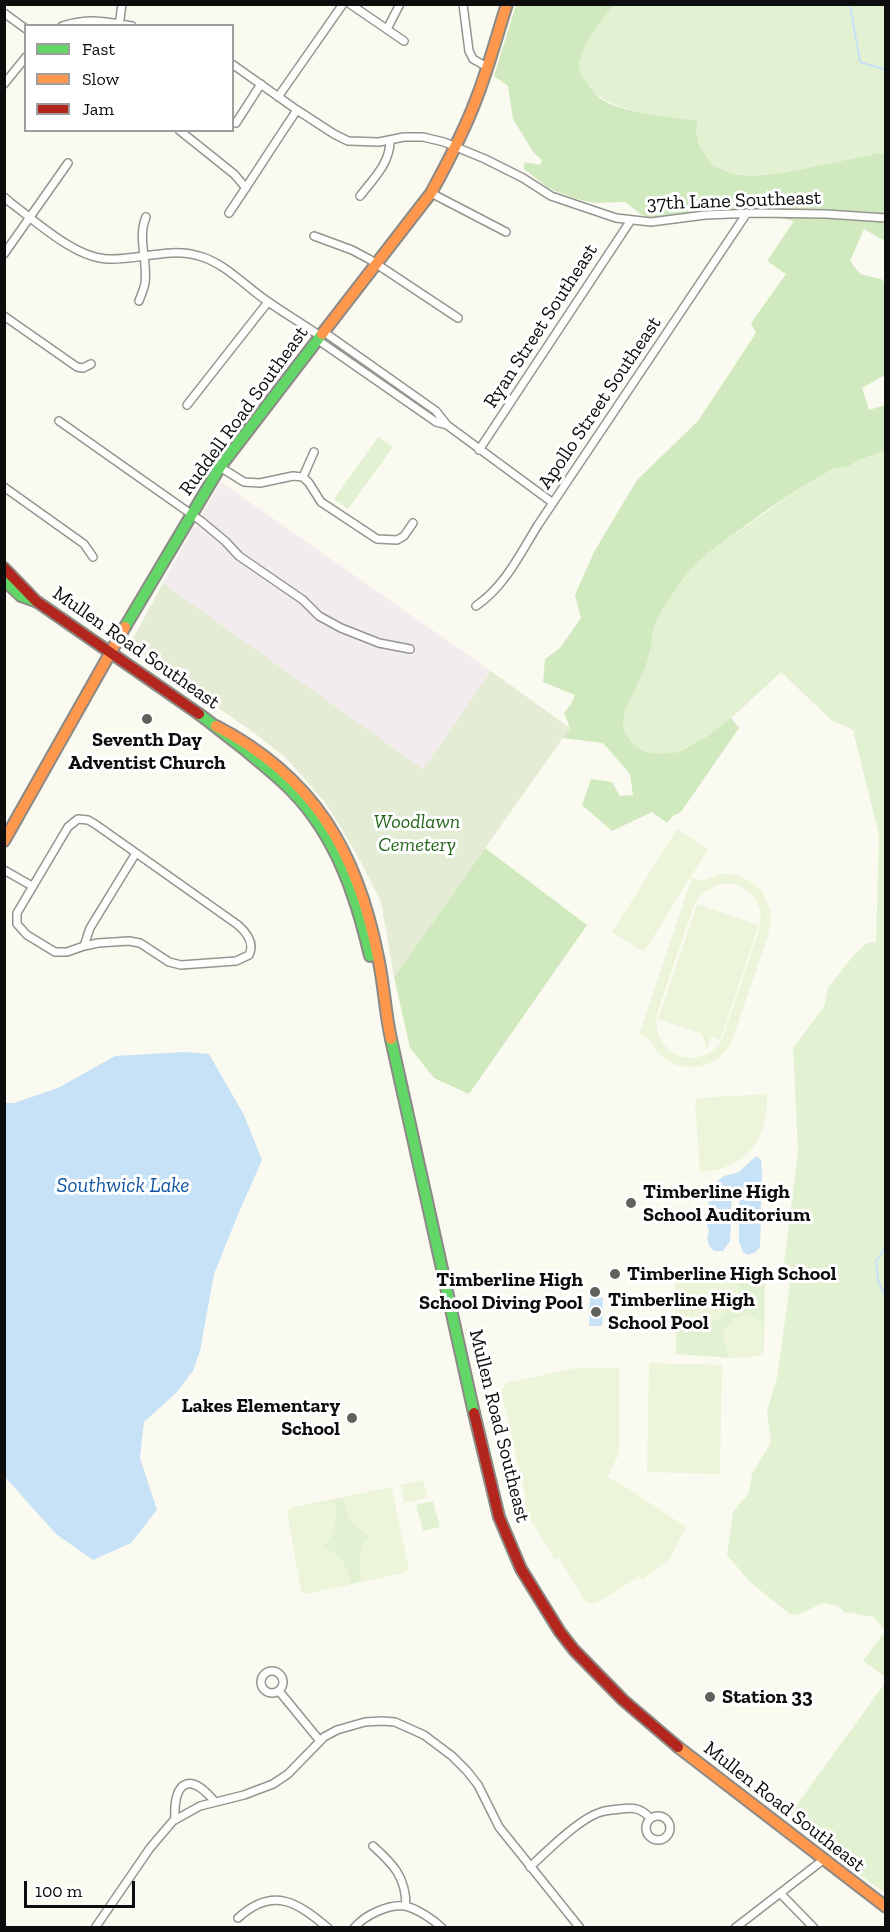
<!DOCTYPE html>
<html>
<head>
<meta charset="utf-8">
<style>
	body { margin:0 }
	#map { position:relative; width:890px; height:1932px; overflow:hidden; background:#fbfaf1; font-family:"Zilla Slab",serif }
	canvas { display:block }
	.frame { position:absolute; inset:0; border:6px solid #0d0d0d; pointer-events:none }
	.legend { position:absolute; left:24px; top:24px; width:210px; height:108px; box-sizing:border-box; background:#fff; border:2px solid #9e9e9e; margin:0; padding:8px 10px; list-style:none; font-size:18px; color:#0d0d0d }
	.legend li { display:flex; align-items:center; gap:12px; height:30px }
	.legend b { width:30px; border:2px solid #9e9e9e }
	.scale { position:absolute; left:24px; top:1881px; width:111px; height:27px; box-sizing:border-box; border:3px solid #0d0d0d; border-top:0; padding-left:8px; font-size:18px; line-height:21px; white-space:nowrap; color:#0d0d0d; -webkit-text-stroke:4px #fff; paint-order:stroke }
</style>
</head>
<body>
<div id="map">
<canvas width="890" height="1932"></canvas>
<div class="frame"></div>
<ul class="legend">
<li><b style="height:8px;background:#63d668"></b>Fast</li>
<li><b style="height:8px;background:#ff974d"></b>Slow</li>
<li><b style="height:8px;background:#b3261e"></b>Jam</li>
</ul>
<div class="scale">100 m</div>
</div>
<script>
const context = document.querySelector('canvas').getContext('2d');
context.lineJoin = 'round';
function fillPath(path, color) { context.fillStyle = color; context.fill(path, 'evenodd'); }
function strokePath(path, color, width, dash) { context.strokeStyle = color; context.lineWidth = width; context.lineCap = dash ? 'butt' : 'round'; context.setLineDash(dash || []); context.stroke(path); }
function label(font, color, halo, rows, align = 'center') {
  context.font = font + ' "Zilla Slab",serif'; context.lineWidth = 6; context.setLineDash([]); context.textBaseline = 'middle'; context.strokeStyle = halo; context.fillStyle = color; for (const [text, x, y, turn = 0] of rows) {
    context.save(); context.translate(x, y); context.rotate((+turn || 0) * Math.PI / 180); context.textAlign = isNaN(turn) ? turn : align; if (halo) context.strokeText(text, 0, 0); context.fillText(text, 0, 0); context.restore();
  }
}
const industrial = new Path2D(`
	M221,482L491,671L423,769L163,583L193,528L198,526L203,517V513Z`);
const green = new Path2D(`
	M613,5H885V154L878,153L782,173L752,176L733,174L714,166L699,145L696,130L698,121C663,115 610,114 587,85C581,77 577,70 580,60C585,40 601,21 613,5Z
	M378,437L393,447L348,509L334,499Z
	M885,451V1677L863,1661L885,1631L874,1617L844,1612L838,1606L823,1603L797,1615L790,1614L751,1583L727,1555L733,1512L749,1493L752,1474L771,1442L767,1411L777,1377L790,1284L784,1264L798,1151L793,1048L824,1007L828,988L853,956L867,943L876,942L879,836L853,730L831,720L781,672L726,723L709,735L679,752L658,754L646,752L635,746L624,732L623,724L625,710L646,665L651,646L654,627L663,608L688,572L708,553L803,486L833,469L849,466L858,460Z
	M679,1268L765,1269L764,1352L759,1356L731,1358L676,1354L675,1272Z
	M389,1488L392,1490L408,1567L406,1572L304,1594L287,1511L290,1508Z
	M433,1501L440,1527L423,1531L416,1505Z
	M885,1683V1893L859,1874L788,1817Z`);
const forest = new Path2D(`
	M516,5H613C601,21 585,40 580,60C577,68 580,74 585,81C591,90 598,98 608,103C627,113 675,117 698,121L696,130L699,145L714,166L733,174L752,176L782,173L879,153L885,154V241L864,229L850,261L860,274L881,279L885,283V375L862,388L869,410L885,405V451L858,460L849,466L833,469L803,486L764,512L708,553L688,572L663,608L654,627L651,646L646,666L625,710L623,724L624,732L635,746L646,752L658,754L679,752L709,735L731,718L739,728L681,812L674,815L667,823L652,812L612,831L582,805L591,779L612,782L620,796L633,795L630,774L603,743L563,738L570,728L564,713L571,704L575,695L543,682L545,659L560,648L581,618L575,595L594,552L637,480L698,421L756,333L751,323L786,274L767,261L794,221L756,213L651,222L625,202L594,203L573,198L548,188L524,169V162L540,165L542,160L533,152L513,119L508,86L494,76Z
	M485,848L587,925L469,1094L434,1078L410,1048L394,977Z`);
const cemetery = new Path2D(`
	M163,583L423,769L491,671L570,728L394,977L381,902L355,851L325,802L287,759L257,735L132,647L131,642Z`);
const pitch = new Path2D(`
	M677,829L708,849L644,952L612,932Z
	M719,874H734L753,883L763,893L771,912L769,933L731,1044C710,1077 665,1075 649,1038L639,1035L692,877L703,881ZM718,884C745,880 765,900 760,927L721,1042C696,1074 651,1054 657,1014L694,905L701,894Z
	M697,904L759,925L720,1040L711,1037L707,1049L702,1034L658,1019Z
	M767,1094C769,1140 746,1169 700,1172L695,1102L698,1098Z
	M679,1268H740C739,1279 740,1292 735,1302C725,1323 696,1327 675,1324V1272Z
	M745,1315L752,1317L763,1323L764,1352L759,1356L731,1358C718,1339 721,1321 745,1315Z
	M649,1363L722,1365L720,1474L647,1472Z
	M576,1368H619V1454L607,1477L621,1484L686,1527L669,1560L642,1580L640,1576L595,1604L586,1602L559,1558L555,1560L519,1501L526,1499L501,1391L506,1383Z
	M423,1480L427,1498L404,1503L400,1485Z
	M389,1488L392,1490L409,1569L406,1572L361,1582C359,1564 358,1548 371,1535C351,1528 347,1517 343,1497Z
	M335,1500C337,1518 337,1534 323,1547C342,1555 347,1566 351,1585L304,1594L301,1591L287,1511L290,1508Z`);
const water = new Path2D(`
	M184,1052L209,1054L244,1115L262,1160L237,1217L214,1274L200,1351L193,1371L176,1393L144,1422L140,1458L157,1510L131,1543L93,1560L56,1534L5,1477V1103H14L58,1088L115,1056Z
	M755,1157H758L761,1160L762,1172L760,1247L756,1252L748,1255L743,1252L739,1242V1190L735,1188L732,1189L730,1241L723,1251H714L709,1246L707,1238L709,1231L707,1225L710,1187L724,1176L739,1172Z
	M590,1297L603,1298L602,1326H589Z`);
const stream = new Path2D(`
	M850,4L860,62L886,70
	M886,1247L876,1261L878,1280L886,1299`);
const street = new Path2D(`
	M350,4L404,41
	M463,4L469,51L473,59L487,67
	M4,13L26,29
	M62,26C88,18 106,21 132,26
	M119,26L122,4
	M387,29L400,4
	M232,64L297,110L334,134L348,141L379,142L404,137H423L444,142L485,159L523,178L551,196L616,218L651,222L705,215L756,213L826,214L886,218
	M4,84L26,57
	M278,97L343,4
	M236,123L261,84
	M179,130L234,174L246,188
	M431,193L506,232
	M360,196C374,178 390,163 390,141
	M4,197L11,203C37,222 76,259 109,259C139,260 170,247 199,256C225,263 245,286 267,301C284,313 303,324 320,336
	M229,213C252,179 274,144 297,110
	M314,236L352,250L369,259L458,318
	M4,254L68,163
	M139,301C141,295 144,289 145,283C148,260 137,238 146,217
	M4,316L77,367L83,368L91,364
	M318,340L436,422L447,425L436,411L324,332
	M187,405L268,302
	M59,421L201,521L225,541L239,556L303,600L319,616L341,628L379,643L410,649
	M447,425L553,503
	M479,450L631,220
	M220,467L244,482L260,483L293,476L303,477L309,483L321,502L377,539L397,540L404,536L413,523
	M303,477L314,452
	M4,487L84,544L93,557
	M476,606C505,586 520,554 538,525L747,213
	M78,819L88,820L95,824L238,925C247,933 255,943 249,955L236,961L181,965L169,962L140,943L129,941L98,943L84,946L67,952H55L27,935L17,924V913L68,827Z
	M4,870L32,886
	M84,946L90,928L136,853
	M261 1682a11 11 0 1 1 22 0a11 11 0 1 1-22 0Z
	M279,1691L320,1741
	M646 1828a12 12 0 1 1 24 0a12 12 0 1 1-24 0Z
	M175,1820C173,1784 188,1769 215,1802
	M373,1846C393,1864 406,1877 406,1906
	M530,1867C547,1851 580,1818 601,1812C607,1810 614,1810 620,1809C633,1807 641,1808 650,1818
	M780,1893L814,1928
	M238,1918C273,1886 297,1902 328,1928
	M95,1928L150,1848L173,1821L200,1806L244,1795L273,1784L288,1774L324,1737L337,1730L365,1722L382,1721L395,1722L424,1735L452,1756L467,1771L478,1785L499,1827L580,1928
	M354,1928C365,1915 388,1904 405,1906C416,1908 434,1920 442,1928
	M735,1928L823,1860`);
const fast = new Path2D(`
	M4,580L21,596L35,601
	M125,627L220,467L322,334
	M199,714C214,725 228,737 243,748C259,762 277,775 292,791C336,836 356,896 370,956
	M391,1039L474,1413`);
const slow = new Path2D(`
	M322,334L431,193C448,162 465,130 477,97C489,66 497,35 507,4
	M216,726C314,777 357,851 378,957C384,984 385,1012 391,1039
	M4,841L125,627
	M678,1747L886,1907`);
const jam = new Path2D(`
	M4,568L36,601L199,714
	M474,1413L499,1517L521,1569L560,1632L574,1650L623,1700L678,1747`);
const markers = [
	[147,719,6,"#60605d"],
	[631,1203,6,"#60605d"],
	[615,1274,6,"#60605d"],
	[595,1292,6,"#60605d"],
	[596,1312,6,"#60605d"],
	[352,1418,6,"#60605d"],
	[710,1697,6,"#60605d"]
];
const streetNames = [
	["37th Lane Southeast",734,201,-2],
	["Ryan Street Southeast",541,326,-57],
	["Apollo Street Southeast",600,403,-56],
	["Ruddell Road Southeast",244,411,-54],
	["Mullen Road Southeast",136,648,35],
	["Mullen Road Southeast",499,1426,76],
	["Mullen Road Southeast",784,1807,38]
];
const poiNames = [
	["Seventh Day",147,740,"center"],
	["Adventist Church",147,763,"center"],
	["Timberline High",643,1192],
	["School Auditorium",643,1215],
	["Timberline High School",627,1274],
	["Timberline High",583,1280,"right"],
	["School Diving Pool",583,1303,"right"],
	["Timberline High",608,1300],
	["School Pool",608,1323],
	["Lakes Elementary",340,1406,"right"],
	["School",340,1429,"right"],
	["Station 33",722,1697]
];
const parkNames = [
	["Woodlawn",417,822],
	["Cemetery",417,845]
];
const waterNames = [
	["Southwick Lake",123,1186]
];
fillPath(industrial, '#f3ecee');
fillPath(green, '#e2f1d1');
fillPath(forest, '#d1e9be');
fillPath(cemetery, '#e5ecd5');
fillPath(pitch, '#ecf5da');
fillPath(water, '#c7e2f6');
strokePath(stream, '#c7e2f6', 2);
strokePath(street, '#949490', 10);
strokePath(fast, '#8b8a86', 14);
strokePath(slow, '#8b8a86', 14);
strokePath(jam, '#8b8a86', 14);
strokePath(street, '#fefefd', 7);
strokePath(fast, '#63d668', 10);
strokePath(slow, '#ff974d', 10);
strokePath(jam, '#b3261e', 10);
for (const [x, y, r, color] of markers) { const dot = new Path2D(); dot.arc(x, y, r, 0, 2 * Math.PI); context.fillStyle = color; context.fill(dot); strokePath(dot, '#fff', 2); }
label('20px', '#0d0d0d', '#fff', streetNames);
label('bold 20px', '#0d0d0d', '#fff', poiNames, 'left');
label('italic 20px', '#25661c', '#fff', parkNames);
label('italic 21px', '#1357a2', '#fff', waterNames);
</script>
</body>
</html>
